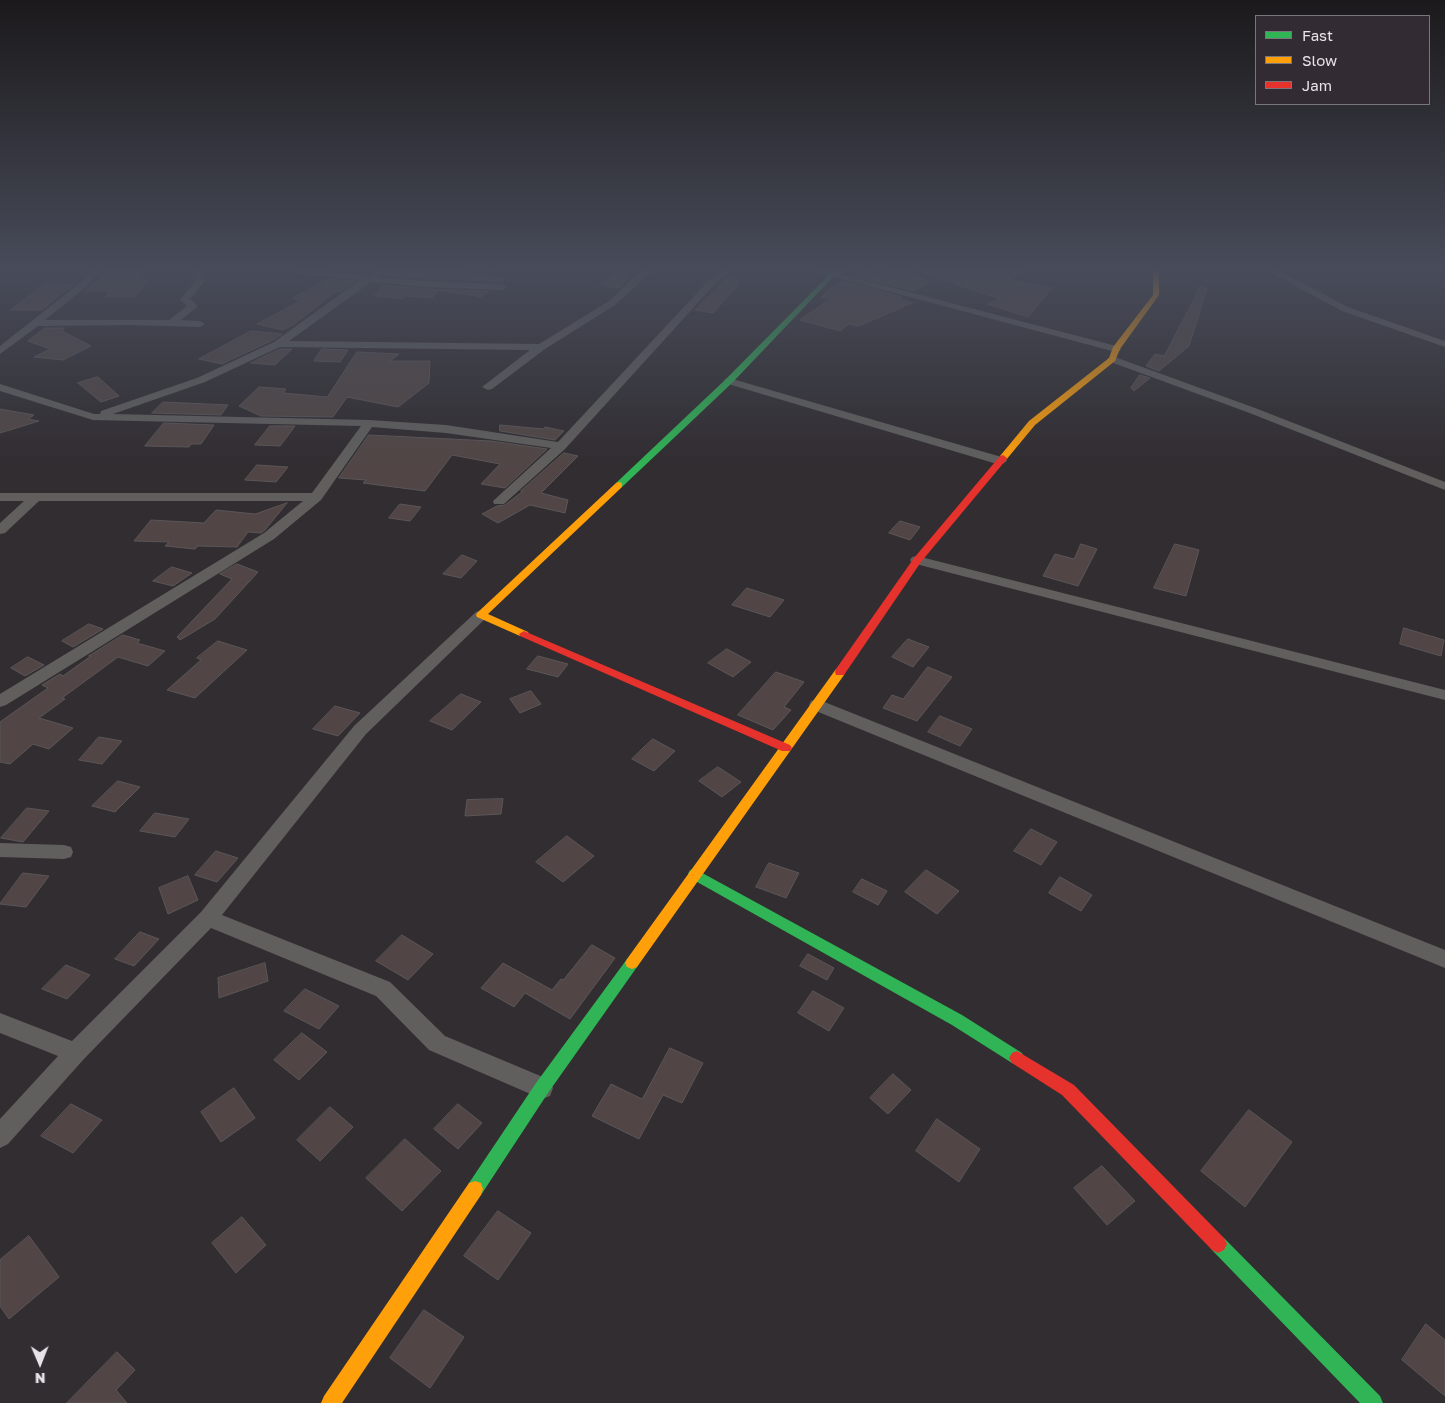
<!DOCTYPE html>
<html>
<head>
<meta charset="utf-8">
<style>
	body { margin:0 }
	#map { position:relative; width:1445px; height:1403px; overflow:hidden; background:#312d31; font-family:"Golos Text",sans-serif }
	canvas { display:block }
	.legend { position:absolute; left:1255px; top:15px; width:175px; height:90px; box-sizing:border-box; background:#322b33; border:1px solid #7a747b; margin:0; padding:6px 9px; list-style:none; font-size:15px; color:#e7e2e7 }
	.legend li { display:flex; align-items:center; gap:10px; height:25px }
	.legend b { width:25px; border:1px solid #7a747b }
	.north { position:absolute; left:15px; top:1338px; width:50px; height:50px; -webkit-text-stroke:4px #322b33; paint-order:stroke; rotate:179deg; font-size:14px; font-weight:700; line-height:20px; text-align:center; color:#e7e2e7 }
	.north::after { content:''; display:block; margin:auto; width:18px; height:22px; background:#e7e2e7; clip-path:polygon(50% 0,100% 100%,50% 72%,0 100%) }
</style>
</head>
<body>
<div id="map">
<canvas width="1445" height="1403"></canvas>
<ul class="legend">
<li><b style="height:6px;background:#30b455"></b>Fast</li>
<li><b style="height:6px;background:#ff9f0a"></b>Slow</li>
<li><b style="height:6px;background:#e5322d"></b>Jam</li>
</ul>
<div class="north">N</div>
</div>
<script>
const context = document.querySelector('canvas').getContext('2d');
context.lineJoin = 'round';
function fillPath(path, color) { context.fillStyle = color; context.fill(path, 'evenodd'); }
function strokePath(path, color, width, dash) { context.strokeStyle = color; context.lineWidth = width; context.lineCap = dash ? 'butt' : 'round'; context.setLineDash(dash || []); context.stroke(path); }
const building = new Path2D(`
	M392,269H440L505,279L501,282L384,276Z
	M895,269H906L930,282L913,291L854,276L864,270L878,276Z
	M920,269H1026L1010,280L1052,288L1028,317L987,304L1000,299L920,272Z
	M108,271H147L137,280H149L134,297H105L110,291H86Z
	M615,272L631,273L620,288L600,285Z
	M731,274L740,283L713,313L695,310Z
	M328,279L355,281L341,291H337L293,325L283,330L257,324L300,301L293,298Z
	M844,281L902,297L899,299L912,303L859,326L849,324L840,331L800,320L830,299L821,298L828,290Z
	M49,284H74L42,310H10L41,286Z
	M383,285L426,289L489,291L481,297L438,290L432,298L405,296L402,299L375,296Z
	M1201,286L1207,289L1189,346L1159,371L1146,366L1155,354L1164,356Z
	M45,328H64L62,331L91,346L63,360L34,357L50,349L28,341Z
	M251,331L282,334L273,340L222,364L199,359Z
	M280,349H292L275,365L251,363Z
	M322,349L348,350L340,362L314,361Z
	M357,352L399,354L390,361H430L429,383L398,407L347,397L333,417L261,416L239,406L259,387L286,389L283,393L327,397Z
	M1140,375L1150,378L1134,391L1131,388Z
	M98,377L119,396L101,402L78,383Z
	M163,402L207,404L228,405L221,415L152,413Z
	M0,409L34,415L28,419L39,421L0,433Z
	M164,423L214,425L201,444H191L189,447L145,446Z
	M500,425L543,429L545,427L564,431L555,440L500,431Z
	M270,426H295L280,446L255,445Z
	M369,435L491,441L547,449L505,488L481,484L500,464L452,455L425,491L363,483L366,480L339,478Z
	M564,453L578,456L541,493L568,500L565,513L530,505L498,523L482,514L497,506L505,505L523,491H521Z
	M257,465L288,467L276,482L245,480Z
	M287,503L265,530L261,533L248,532L237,547L198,546L195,549L165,546L169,542L134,541L151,520L204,523L216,510L255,514Z
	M400,504L421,507L410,521L389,518Z
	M900,521L920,527L910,540L889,533Z
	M1081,544L1097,549L1078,586L1043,576L1055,554L1074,559Z
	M1175,544L1199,550L1186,596L1154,588Z
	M462,555L477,561L461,578L443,574Z
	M237,564L258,572L215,619L180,640L177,637L232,579L220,574Z
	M172,567L192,573L173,586L153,581Z
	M747,588L784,600L770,617L732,605Z
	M89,624L103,629L73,647L62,641Z
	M1404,628L1444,640L1441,656L1400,644Z
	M123,635L140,640L137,643L165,651L148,666L118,657L62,698L65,699L39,718L73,728L49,749L33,744L10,764L0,762V722L48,688L42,685L60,674L63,676L91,656H89Z
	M908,639L929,647L913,667L892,657Z
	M218,641L247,650L195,698L167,690L201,660L197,658Z
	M727,649L751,662L733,677L708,663Z
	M538,656L568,664L558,677L527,669Z
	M28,657L44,665L25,676L11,668Z
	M928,667L952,677L917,721L883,708L892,695L903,699Z
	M776,672L804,682L784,707L791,710L773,730L738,715Z
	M531,691L541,704L520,713L510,699Z
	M461,694L481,702L452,730L430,721Z
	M335,706L360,713L338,736L313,729Z
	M940,716L972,729L960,746L928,732Z
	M99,737L122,741L102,764L79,760Z
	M653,739L675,751L654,771L632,759Z
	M718,767L741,782L722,797L699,781Z
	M118,781L140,787L115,812L92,806Z
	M503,799L501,814L465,816L467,800Z
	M27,808L49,811L23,842L1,838Z
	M155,813L189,819L175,837L140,831Z
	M1031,829L1057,842L1041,865L1014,851Z
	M567,836L594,856L563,882L536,862Z
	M216,851L238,858L217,882L195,875Z
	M769,863L799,873L786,898L756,887Z
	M926,870L959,891L937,914L905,892Z
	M23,873L49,876L26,907L0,904Z
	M188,876L198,900L168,914L159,888Z
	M1060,877L1092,895L1081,911L1049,893Z
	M862,879L887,891L878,905L853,892Z
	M140,932L159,939L134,966L115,959Z
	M402,935L433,954L408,980L376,961Z
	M592,945L615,958L570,1019L525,993L514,1007L481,988L503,963L552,990L561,979L563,980Z
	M808,954L834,968L827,980L800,966Z
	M265,963L268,981L219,998L218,978Z
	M66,965L90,975L67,999L42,989Z
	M305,989L339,1006L319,1029L284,1011Z
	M813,991L844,1008L829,1031L798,1013Z
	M302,1033L327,1052L299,1080L274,1060Z
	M670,1048L703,1063L682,1103L663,1095L639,1139L592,1116L611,1084L642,1099Z
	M893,1074L911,1090L888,1114L870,1098Z
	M234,1088L255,1118L221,1142L201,1112Z
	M71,1104L102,1120L73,1153L41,1136Z
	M458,1104L482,1123L458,1149L434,1129Z
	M330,1107L353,1127L320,1161L297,1140Z
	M1249,1110L1292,1142L1245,1207L1201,1171Z
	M937,1119L980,1149L959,1182L916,1151Z
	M405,1139L441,1171L402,1211L366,1178Z
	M1102,1166L1135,1201L1107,1225L1074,1188Z
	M498,1211L531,1233L498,1280L464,1256Z
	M242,1217L266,1245L236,1273L212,1243Z
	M29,1236L59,1277L9,1319L0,1306V1260Z
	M424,1310L464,1337L430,1388L390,1358Z
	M1426,1324L1445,1340V1396L1402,1360Z
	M117,1352L135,1370L116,1390L127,1403H67Z`);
const path = new Path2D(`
	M659,272L700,278`);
const lane = new Path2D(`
	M494,269H500L495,273H491V271Z`);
const street = new Path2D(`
	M92,269H101L87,286L45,320H169L187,306L180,300L196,280L191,276L197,269H206L201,276L206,280L190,299L198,306L181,320L200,321L205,324L200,327L130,325L38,326L0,354V346L81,282Z
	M302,269L368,276L379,269H390L379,277L426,281L502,284L507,287L502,290L426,287L371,282L289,341L539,344L609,301L640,272L632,269H650L652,271L615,305L545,349L492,389L488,390L482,387L530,350L280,347L205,382L113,414L369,420L446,425L558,442L709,280L723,269H733L715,284L565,449L504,504H494L493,501L551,448L446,433L372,427L321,500L274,539L6,705L0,707V694L264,533L303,501H39L5,533L0,534V523L24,501H0V493H312L361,426L93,420L0,391V384L94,414H100L101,411L197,378L274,342L360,280L298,274V270Z
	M805,269H821L1120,347L1121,349L1120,351H1112Z
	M1264,269H1276L1348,307L1445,341V347L1342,311Z
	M1112,356L1255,408L1445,482V490L1247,412L1108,361L1107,359Z
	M729,378L1005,458L1007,461L1001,465L997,464L725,383L724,381L725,379Z
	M917,556L1445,690V700L912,563L910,560L912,557Z
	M481,610L486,612L488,615L486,618L366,734L222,915L390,982L445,1036L550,1080L553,1088L550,1096L542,1099L429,1050L376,996L211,928L83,1060L8,1144L0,1148V1119L58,1056L0,1033V1013L72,1041L201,912L354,726L476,612Z
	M817,699L1445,950V968L811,709L809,705L811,701Z
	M0,843L64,845L71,847L73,852L71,857L64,859L0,857Z`);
const fast = new Path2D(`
	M840,269H850L834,276L732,383L622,487H616V483L726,379L830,274Z
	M695,869L962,1015L1022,1053L1025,1058L1022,1063L1017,1065L1012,1063L952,1025L690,878L688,874L690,870Z
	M632,957L637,959L639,963L637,967L548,1093L481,1195L475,1197L469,1195L467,1189L469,1183L536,1083L627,959Z
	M1218,1235L1224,1238L1380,1396L1383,1403H1360L1212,1250L1209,1244L1212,1238Z`);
const slow = new Path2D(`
	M1153,269H1159V295L1120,349L1115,361L1035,425L1006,460H1000V456L1029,421L1109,358L1113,347L1153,295Z
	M619,482L622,483V487L488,614L528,632L529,634L528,636H520L477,617L476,615L477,613L616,483Z
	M840,668L845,672L844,675L637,967L632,969L627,967L625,963L627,959L836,669Z
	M475,1181L481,1183L483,1189L481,1195L342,1403H321L324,1396L469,1183Z`);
const jam = new Path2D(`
	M1003,455L1007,458L1006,460L921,562L844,675H836L835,672L836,669L914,558L1000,456Z
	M524,631L790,745L792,748L790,751H782L520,636L519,634Z
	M1017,1051L1074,1085L1224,1238L1227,1244L1224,1250L1218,1253L1212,1250L1062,1095L1012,1063L1009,1058L1012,1053Z`);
fillPath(building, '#514645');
strokePath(building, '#5b5658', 1);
strokePath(path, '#615e5f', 2, [0.5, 2.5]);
fillPath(lane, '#605f5e');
fillPath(street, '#605f5e');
fillPath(fast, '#30b455');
fillPath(slow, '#ff9f0a');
fillPath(jam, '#e5322d');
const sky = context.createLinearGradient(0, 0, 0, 466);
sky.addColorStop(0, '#1b191b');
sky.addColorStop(0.58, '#484c5a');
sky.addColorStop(1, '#484c5a00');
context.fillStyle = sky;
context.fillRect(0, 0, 1445, 466);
</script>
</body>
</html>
